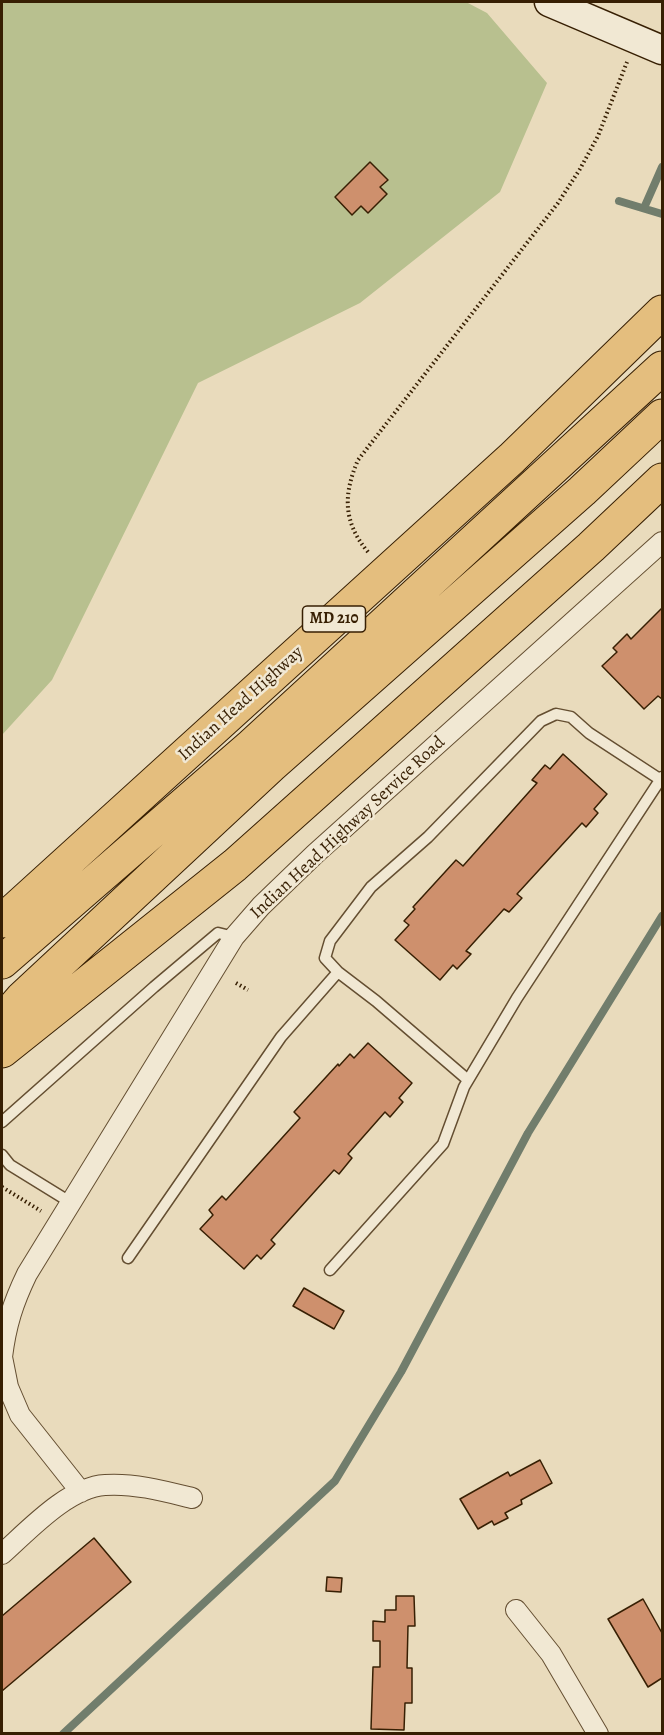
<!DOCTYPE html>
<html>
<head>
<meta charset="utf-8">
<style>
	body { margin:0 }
	#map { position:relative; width:664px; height:1735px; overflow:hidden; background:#e9dbbc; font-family:Alegreya,serif }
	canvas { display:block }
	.frame { position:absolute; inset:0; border:3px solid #371f03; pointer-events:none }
</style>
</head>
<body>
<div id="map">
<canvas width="664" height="1735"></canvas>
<div class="frame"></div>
</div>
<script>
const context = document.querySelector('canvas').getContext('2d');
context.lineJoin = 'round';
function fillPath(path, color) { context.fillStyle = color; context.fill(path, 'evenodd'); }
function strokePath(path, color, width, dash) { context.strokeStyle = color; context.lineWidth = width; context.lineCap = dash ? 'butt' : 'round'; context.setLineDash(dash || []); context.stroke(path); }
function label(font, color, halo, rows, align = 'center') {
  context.font = font + ' Alegreya,serif'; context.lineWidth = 5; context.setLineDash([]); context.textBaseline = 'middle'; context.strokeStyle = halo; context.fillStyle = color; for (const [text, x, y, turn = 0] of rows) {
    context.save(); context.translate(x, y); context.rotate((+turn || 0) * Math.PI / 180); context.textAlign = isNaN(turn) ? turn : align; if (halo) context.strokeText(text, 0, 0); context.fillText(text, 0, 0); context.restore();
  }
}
const green = new Path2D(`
	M2,2H466L487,13L547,83L500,192L360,303L198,383L52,680L2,735Z`);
const stream = new Path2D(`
	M619,201L662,214
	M644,208L662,167
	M63,1734L335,1481L401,1372L528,1133L662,916`);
const building = new Path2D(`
	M370,162L388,180L380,187L387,194L368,213L361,206L352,215L335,197Z
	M662,608V699L658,696L644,709L602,666L617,652L613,648L627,634L631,639Z
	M563,754L607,794L594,809L598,813L586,827L582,823L517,894L522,898L509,912L504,909L466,951L471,954L457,969L453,965L440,980L395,940L409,925L404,921L415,909L413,907L456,860L463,866L537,783L532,780L545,765L550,769Z
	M368,1043L412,1083L399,1098L403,1102L390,1117L385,1112L348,1154L352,1158L339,1174L334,1170L271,1240L275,1244L261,1259L257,1255L244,1269L200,1229L213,1215L209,1210L222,1196L226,1200L300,1118L294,1112L338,1064L339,1066L350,1054L354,1058Z
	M304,1288L344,1311L334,1329L293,1306Z
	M540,1460L552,1483L521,1500L522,1504L505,1513L508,1518L494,1525L492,1521L478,1529L460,1499L508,1472L510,1476Z
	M94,1538L131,1582L2,1691V1616Z
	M327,1577L342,1578L341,1592L326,1591Z
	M396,1596H414L415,1626H408L407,1668H412V1703H405L404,1730L371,1729L373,1667H380V1641H373V1621L385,1622V1610H396Z
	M643,1599L662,1633V1678L648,1687L608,1619Z`);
const path = new Path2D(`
	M368,552C343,522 343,495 358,460L558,203L580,169L598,136L627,62
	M236,983L248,990
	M2,1187L41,1211`);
const lane = new Path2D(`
	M338,972L376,1001L468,1080
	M2,1122L154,987L218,933L234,937
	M2,1155L10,1165L70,1202
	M128,1258L281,1037L338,972L325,958L330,941L371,887L428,837L541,721L556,714L571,717L589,733L661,780
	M330,1270L443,1144L464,1087L517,998L662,777`);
const street = new Path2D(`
	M2,1357C6,1325 13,1303 27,1274L234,937L261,906L315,854L662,542
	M2,1357L8,1387L20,1415L81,1492
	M2,1554C28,1531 68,1487 105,1485C134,1483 164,1491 192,1498
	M516,1610L551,1654L598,1734`);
const secondary = new Path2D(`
	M549,2L662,50`);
const highway = new Path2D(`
	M2,921L512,458L662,312
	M2,962L252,745L662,368
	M2,1021L22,998L271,766L582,491L662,416
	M2,1051L235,865L591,547L662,480`);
const shields = [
	[334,619,63]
];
const shieldNames = [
	["MD 210",334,619]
];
const streetNames = [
	["Indian Head Highway",241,704,-42],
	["Indian Head Highway Service Road",348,828,-43]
];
fillPath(green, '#b8c08f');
strokePath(stream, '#717d6c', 8);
fillPath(building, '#ce906d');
strokePath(building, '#371f03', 1.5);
strokePath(lane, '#644e31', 13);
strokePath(street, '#644e31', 22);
strokePath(secondary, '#371f03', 31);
strokePath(highway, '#371f03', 35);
strokePath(path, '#371f03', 4, [1.5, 3]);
strokePath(lane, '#f1e8d3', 10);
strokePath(street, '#f1e8d3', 20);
strokePath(secondary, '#f1e8d3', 28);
strokePath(highway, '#e4be7e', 33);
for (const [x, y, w] of shields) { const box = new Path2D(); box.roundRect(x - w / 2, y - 13, w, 26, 4.5); context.fillStyle = '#f1e8d3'; context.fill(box); strokePath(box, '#371f03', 1.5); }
label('bold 16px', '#371f03', null, shieldNames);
label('18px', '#371f03', '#f1e8d3', streetNames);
</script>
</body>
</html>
